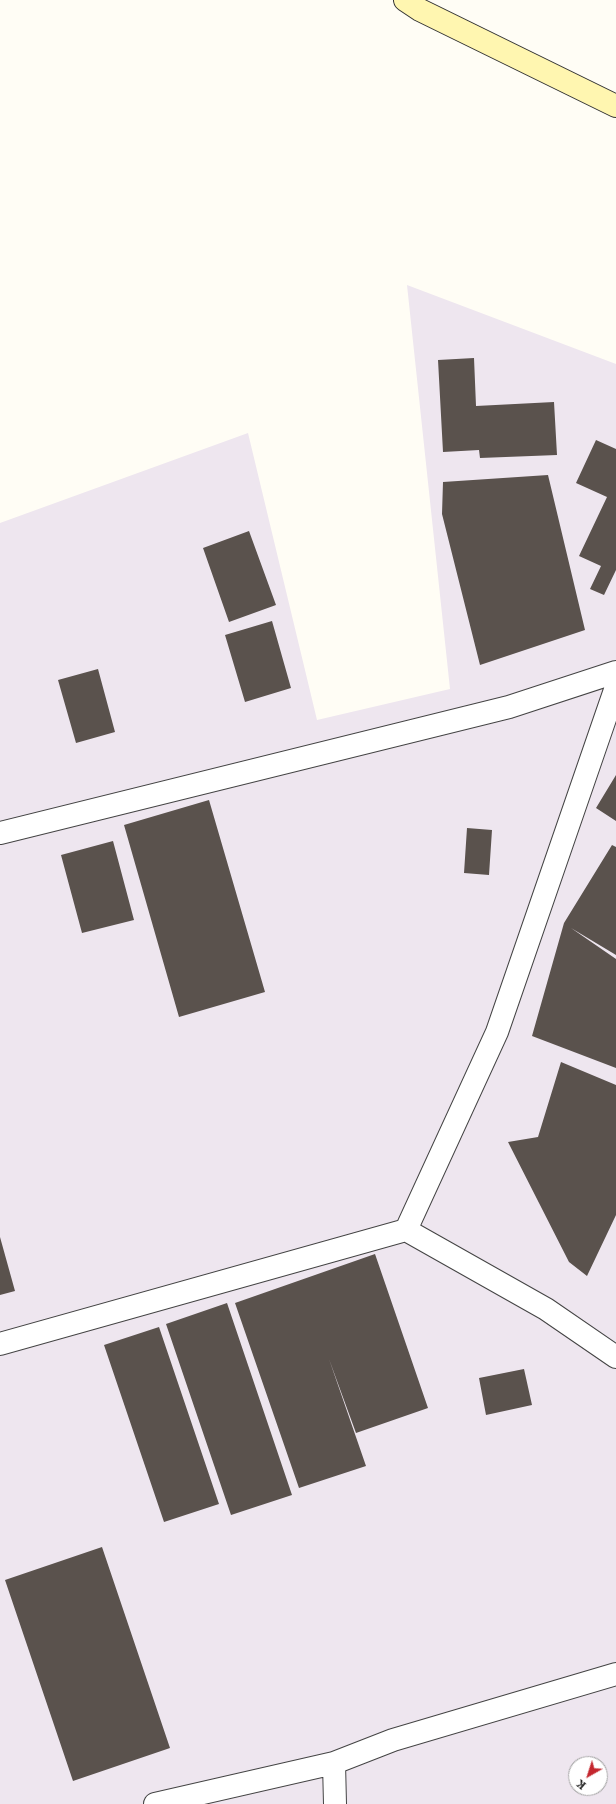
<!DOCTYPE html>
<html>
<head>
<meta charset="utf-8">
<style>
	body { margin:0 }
	#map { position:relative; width:616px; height:1804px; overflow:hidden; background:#fffdf5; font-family:"PT Serif",serif }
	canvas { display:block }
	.north { position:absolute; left:568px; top:1756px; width:40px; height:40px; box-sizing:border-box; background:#fff; border:1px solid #a0a0a0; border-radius:50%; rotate:219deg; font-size:11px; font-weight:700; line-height:16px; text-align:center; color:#111 }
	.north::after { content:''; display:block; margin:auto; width:14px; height:18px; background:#c4262e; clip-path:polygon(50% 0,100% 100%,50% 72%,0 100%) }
</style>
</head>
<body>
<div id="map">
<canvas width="616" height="1804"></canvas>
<div class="north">K</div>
</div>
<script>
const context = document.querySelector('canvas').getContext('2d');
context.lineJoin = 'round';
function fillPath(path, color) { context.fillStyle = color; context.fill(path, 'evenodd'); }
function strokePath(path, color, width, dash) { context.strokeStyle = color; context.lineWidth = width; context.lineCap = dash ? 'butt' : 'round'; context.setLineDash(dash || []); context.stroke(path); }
const industrial = new Path2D(`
	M407,285L616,364V1341L611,1350L616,1354V1804H0V523L248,433L317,720L450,689ZM576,1764H600V1788H576Z`);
const building = new Path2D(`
	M474,358L476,406L554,402L557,455L480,458L479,450L443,452L438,360Z
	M596,440L616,449V570L604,595L590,589L601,566L579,556L607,497L576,483Z
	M548,475L585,630L480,665L442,514L443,482Z
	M249,531L276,605L229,622L203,548Z
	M272,621L291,688L245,702L225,635Z
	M98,669L115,732L76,743L58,680Z
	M616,775V821L596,808Z
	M209,800L265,992L179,1017L124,825Z
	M467,828L492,830L489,875L464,873Z
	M113,841L134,920L82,933L61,855Z
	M612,845L616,847V955L571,928L616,959V1068L532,1036L564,923Z
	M561,1062L616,1085V1215L587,1276L569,1262L508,1142L538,1137Z
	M0,1237L15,1291L0,1295Z
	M375,1254L428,1408L356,1433L329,1359L366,1466L299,1488L235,1303Z
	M227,1303L292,1495L231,1515L166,1324Z
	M159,1327L219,1504L164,1522L104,1345Z
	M524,1369L532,1405L486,1415L479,1378Z
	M102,1547L170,1748L73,1781L5,1580Z`);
const street = new Path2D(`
	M0,833L509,707L616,672
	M406,1230L497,1032L616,687
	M0,1344L406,1230L546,1309L616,1357
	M334,1763L335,1804
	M155,1804L334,1763L393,1740L616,1674`);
const secondary = new Path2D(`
	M405,0L420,10L616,106`);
fillPath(industrial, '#eee6ef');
fillPath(building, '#5a524d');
strokePath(street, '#444', 24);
strokePath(secondary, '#333', 24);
strokePath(street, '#fff', 22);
strokePath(secondary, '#fff6b0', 22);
</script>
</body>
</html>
